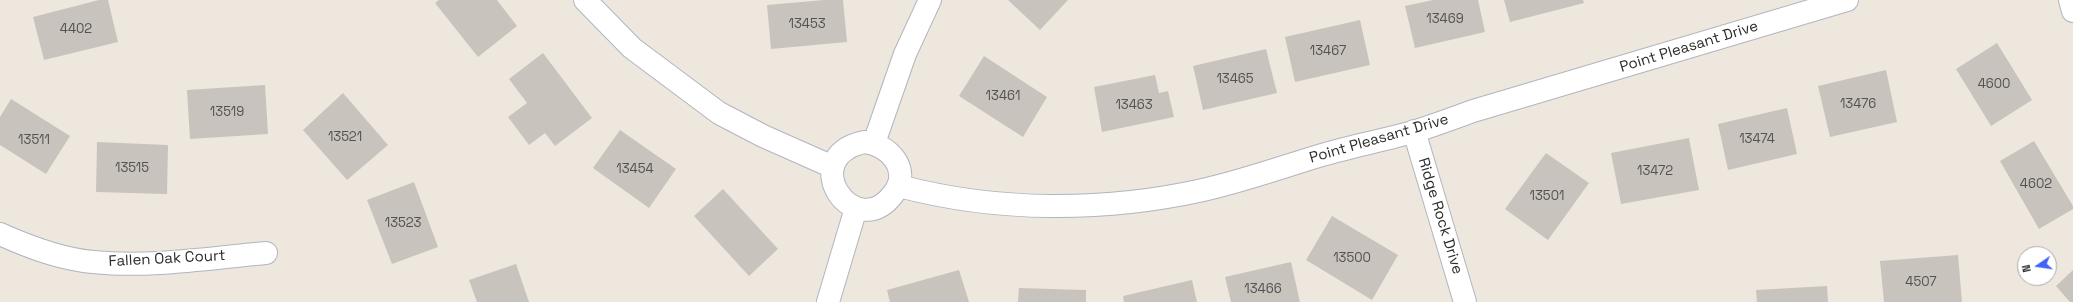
<!DOCTYPE html>
<html>
<head>
<meta charset="utf-8">
<style>
	body { margin:0 }
	#map { position:relative; width:2073px; height:302px; overflow:hidden; background:#ede7de; font-family:"Space Grotesk",sans-serif }
	canvas { display:block }
	.north { position:absolute; left:2017px; top:246px; width:40px; height:40px; box-sizing:border-box; background:#fff; border:1px solid #ababab; border-radius:50%; rotate:257deg; font-size:11px; font-weight:700; line-height:16px; text-align:center; color:#2c2c2c }
	.north::after { content:''; display:block; margin:auto; width:14px; height:18px; background:#4164f7; clip-path:polygon(50% 0,100% 100%,50% 72%,0 100%) }
</style>
</head>
<body>
<div id="map">
<canvas width="2073" height="302"></canvas>
<div class="north">N</div>
</div>
<script>
const context = document.querySelector('canvas').getContext('2d');
context.lineJoin = 'round';
function fillPath(path, color) { context.fillStyle = color; context.fill(path, 'evenodd'); }
function strokePath(path, color, width, dash) { context.strokeStyle = color; context.lineWidth = width; context.lineCap = dash ? 'butt' : 'round'; context.setLineDash(dash || []); context.stroke(path); }
function label(font, color, halo, rows, align = 'center') {
  context.font = font + ' "Space Grotesk",sans-serif'; context.lineWidth = 3; context.setLineDash([]); context.textBaseline = 'middle'; context.strokeStyle = halo; context.fillStyle = color; for (const [text, x, y, turn = 0] of rows) {
    context.save(); context.translate(x, y); context.rotate((+turn || 0) * Math.PI / 180); context.textAlign = isNaN(turn) ? turn : align; if (halo) context.strokeText(text, 0, 0); context.fillText(text, 0, 0); context.restore();
  }
}
const building = new Path2D(`
	M99,0H108L118,42L44,60L33,17Z
	M439,0H497L517,26L478,57L435,3Z
	M824,0H843L847,42L771,49L767,5Z
	M1008,0H1068L1040,30Z
	M1433,0H1478L1485,32L1415,48L1405,6Z
	M1504,0H1583L1584,3L1510,22Z
	M1360,20L1370,65L1295,82L1285,37Z
	M1997,43L2032,100L1991,126L1956,69Z
	M1266,49L1277,93L1203,110L1193,66Z
	M543,53L592,118L555,146L545,133L529,145L508,117L527,103L509,79Z
	M984,56L1047,97L1023,137L959,96Z
	M1886,70L1897,122L1830,137L1818,86Z
	M1155,75L1159,93L1168,91L1174,117L1102,132L1094,87Z
	M265,85L268,134L190,139L187,90Z
	M343,93L388,145L347,180L303,130Z
	M11,99L70,136L46,174L0,145V117Z
	M1787,108L1797,154L1728,170L1718,124Z
	M620,130L676,169L649,208L593,168Z
	M1689,138L1699,190L1621,204L1611,153Z
	M2034,141L2073,206V209L2039,229L2000,161Z
	M97,142L168,145L167,194L96,192Z
	M1546,153L1589,183L1548,240L1505,209Z
	M414,182L438,247L392,264L367,200Z
	M723,189L778,249L749,276L694,216Z
	M1332,216L1398,255L1372,300L1306,260Z
	M1958,255L1962,302H1884L1880,261Z
	M1291,262L1300,302H1231L1225,277Z
	M516,264L529,302H477L469,280Z
	M959,270L969,302H890L887,290Z
	M2073,270V302H2070L2056,286Z
	M1192,280L1197,302H1124L1123,296Z
	M1827,286L1828,302H1757L1756,290Z
	M1019,288L1086,290V302H1018Z`);
const minor = new Path2D(`
	M585,0L632,48L719,113L763,136L833,167
	M2070,0L2073,11
	M1414,131L1465,302
	M864,142C888,144 912,169 894,193C856,246 794,158 864,142Z
	M874,143L905,54L930,0
	M899,186C997,212 1104,212 1203,190C1243,181 1282,167 1322,155C1353,146 1385,140 1416,131C1435,125 1454,118 1473,111L1847,0
	M0,234C29,247 60,259 93,262C150,268 209,258 266,253
	M828,302L856,208`);
const numberNames = [
	["13469",1445,19],
	["13453",807,24],
	["4402",76,29],
	["13467",1328,51],
	["13465",1235,79],
	["4600",1994,84],
	["13461",1003,96],
	["13476",1858,104],
	["13463",1134,105],
	["13519",227,112],
	["13521",345,137],
	["13474",1757,139],
	["13511",34,140],
	["13515",132,168],
	["13454",635,169],
	["13472",1655,171],
	["4602",2036,184],
	["13501",1547,196],
	["13523",403,223],
	["13500",1352,258],
	["4507",1921,282],
	["13466",1263,289]
];
const streetNames = [
	["Point Pleasant Drive",1689,47,-17],
	["Point Pleasant Drive",1379,139,-16],
	["Ridge Rock Drive",1440,216,73],
	["Fallen Oak Court",167,259,-3]
];
fillPath(building, '#c9c3bd');
strokePath(minor, '#b2b5bf', 24);
strokePath(minor, '#fff', 22);
label('13px', '#535250', null, numberNames);
label('15px', '#2c2c2c', '#fff', streetNames);
</script>
</body>
</html>
